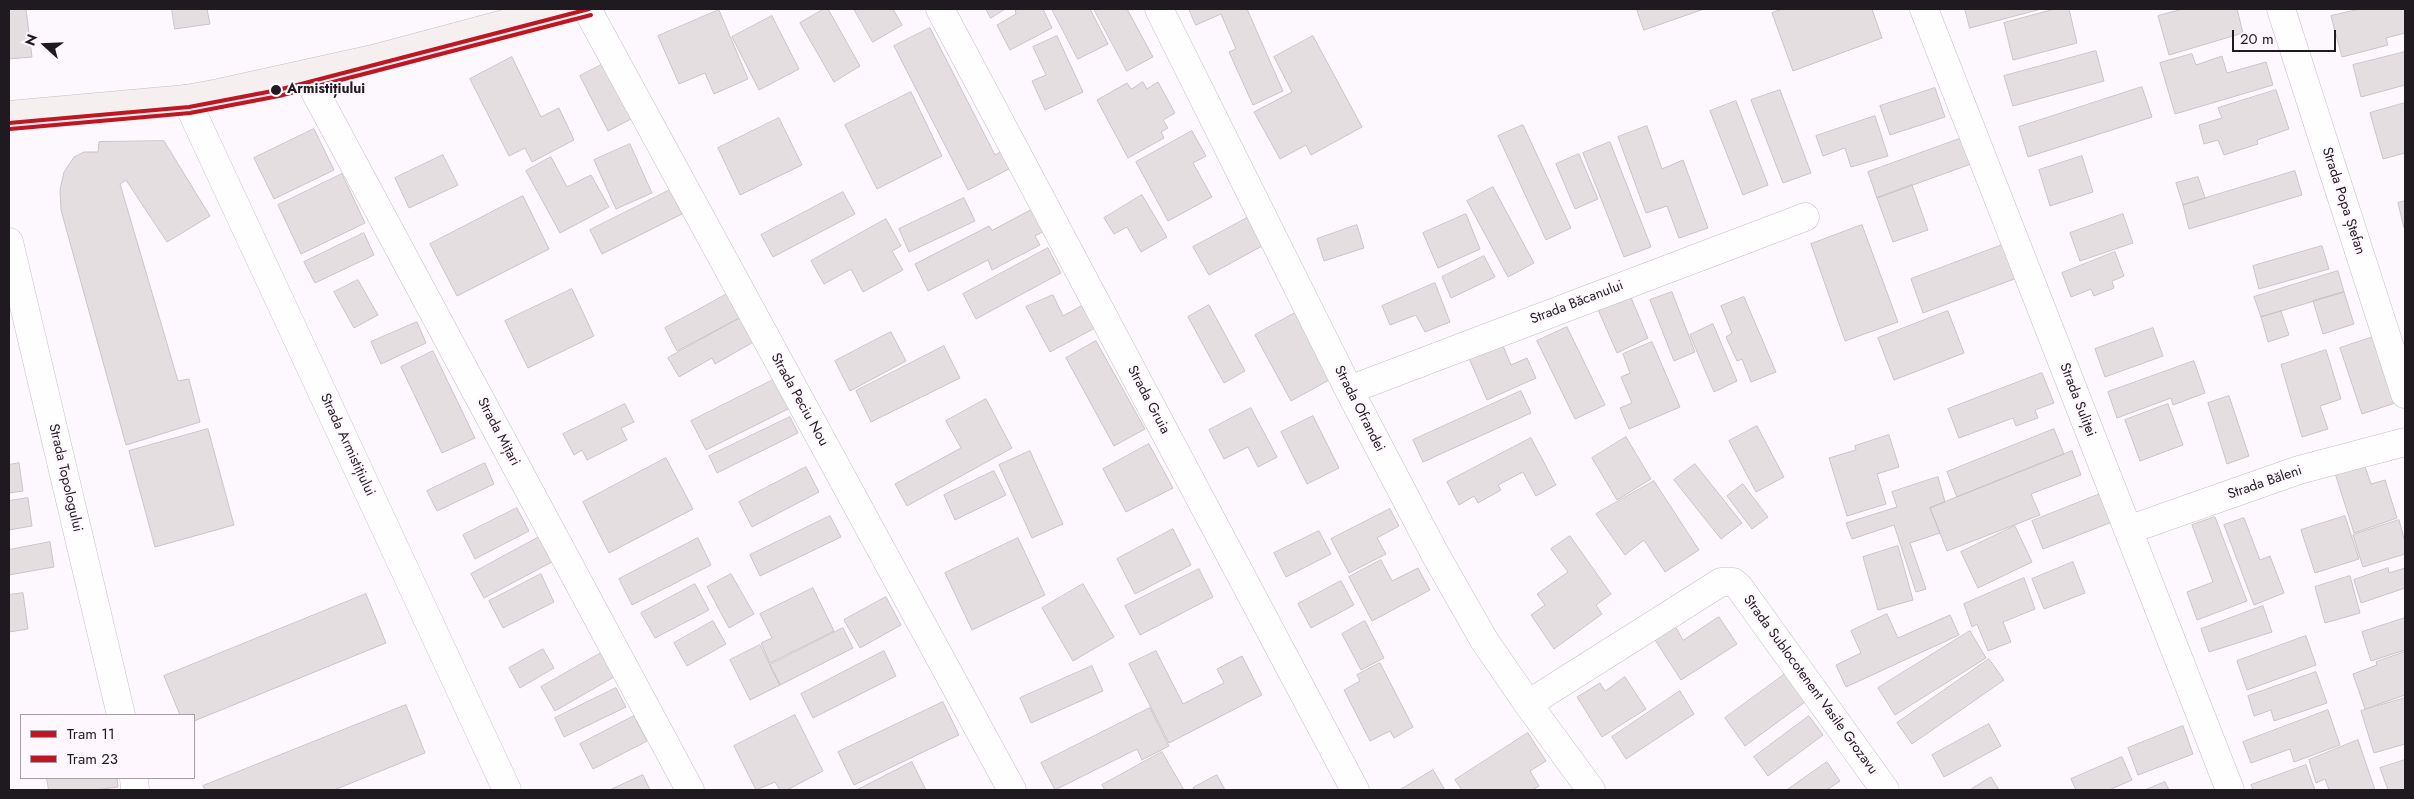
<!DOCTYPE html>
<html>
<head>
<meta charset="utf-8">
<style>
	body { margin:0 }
	#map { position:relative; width:2414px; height:799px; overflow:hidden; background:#fdf8fd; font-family:Jost,sans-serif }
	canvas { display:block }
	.frame { position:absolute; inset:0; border:10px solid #1f1a20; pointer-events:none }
	.legend { position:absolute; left:20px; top:714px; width:175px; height:65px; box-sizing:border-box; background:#fef7fe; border:1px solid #a59fa5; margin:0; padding:6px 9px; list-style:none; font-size:15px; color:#1f1a20 }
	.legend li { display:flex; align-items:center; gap:10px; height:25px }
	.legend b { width:25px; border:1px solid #a59fa5 }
	.north { position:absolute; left:20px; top:20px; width:50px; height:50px; -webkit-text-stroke:4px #fef7fe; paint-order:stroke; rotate:290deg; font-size:14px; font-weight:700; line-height:20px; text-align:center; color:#1f1a20 }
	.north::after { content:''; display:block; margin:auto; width:18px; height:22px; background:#1f1a20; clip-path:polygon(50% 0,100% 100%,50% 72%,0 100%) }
	.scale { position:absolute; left:2232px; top:30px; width:104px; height:22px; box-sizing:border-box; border:2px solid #1f1a20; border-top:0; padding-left:6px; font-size:15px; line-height:18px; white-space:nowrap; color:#1f1a20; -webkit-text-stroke:4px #fef7fe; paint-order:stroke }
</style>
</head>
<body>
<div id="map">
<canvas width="2414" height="799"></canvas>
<div class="frame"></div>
<ul class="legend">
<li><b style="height:6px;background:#be1622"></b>Tram 11</li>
<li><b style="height:6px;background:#be1622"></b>Tram 23</li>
</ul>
<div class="north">N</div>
<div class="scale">20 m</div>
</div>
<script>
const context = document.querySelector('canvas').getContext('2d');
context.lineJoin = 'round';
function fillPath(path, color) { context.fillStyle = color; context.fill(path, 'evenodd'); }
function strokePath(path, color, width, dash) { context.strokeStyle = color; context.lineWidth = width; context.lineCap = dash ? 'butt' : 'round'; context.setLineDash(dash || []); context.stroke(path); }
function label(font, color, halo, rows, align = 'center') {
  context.font = font + ' Jost,sans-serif'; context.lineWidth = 4; context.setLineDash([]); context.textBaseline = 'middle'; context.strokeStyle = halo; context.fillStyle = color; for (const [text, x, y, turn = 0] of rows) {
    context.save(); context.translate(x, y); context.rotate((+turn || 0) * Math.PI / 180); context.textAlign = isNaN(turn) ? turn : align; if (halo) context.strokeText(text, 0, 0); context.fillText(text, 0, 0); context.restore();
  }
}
const building = new Path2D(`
	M9,9H26L32,57L9,59Z
	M172,9H207L210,24L175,29Z
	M824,9H828L860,66L834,82L800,23Z
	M854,9H893L902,25L873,42Z
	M986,9H1005L991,18Z
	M1043,9L1052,28L1010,50L997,25L1016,14L1015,9Z
	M1052,9H1090L1108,44L1078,59Z
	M1094,9H1127L1153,57L1127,71Z
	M1189,9H1247L1283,91L1253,105L1229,52L1236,49L1221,14L1196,25Z
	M1637,9H1704L1644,30Z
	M1783,9H1872L1882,38L1793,71L1772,13Z
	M1965,9H2041L1970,28Z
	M2055,9H2069L2077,43L2013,60L2004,23Z
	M2183,9H2237L2243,33L2169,55L2158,16Z
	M2360,9H2405V33L2386,38L2388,45L2342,57L2331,16Z
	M719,10L748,79L714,94L705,73L679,84L658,36Z
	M772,16L799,69L759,90L732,37Z
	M930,28L995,155L1004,150L1013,167L968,190L894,46Z
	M1057,36L1083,92L1045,110L1032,81L1046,75L1033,47Z
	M1313,36L1362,127L1311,155L1306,145L1280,159L1254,112L1292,92L1274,57Z
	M2096,51L2104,81L2013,106L2004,76Z
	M2405,52V85L2361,97L2353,65Z
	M2192,54L2196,65L2222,56L2227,73L2266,62L2273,85L2175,114L2160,63Z
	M512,57L541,117L559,108L574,140L532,162L525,148L509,156L470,79Z
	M603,64L631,119L608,131L580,76Z
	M1143,82L1147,89L1158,82L1175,113L1163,120L1168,128L1161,132L1164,138L1128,158L1097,100L1127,83L1131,89Z
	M2142,87L2152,117L2028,157L2019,127Z
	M1935,88L1945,117L1890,135L1880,106Z
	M1780,90L1811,173L1783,183L1751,100Z
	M2276,90L2289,129L2257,140L2258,144L2224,155L2218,140L2204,144L2199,125L2222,118L2218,108Z
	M911,92L942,156L877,189L845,125Z
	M1736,101L1768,185L1743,195L1710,111Z
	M2405,103V153L2383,159L2370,113Z
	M1875,116L1888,156L1851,167L1845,148L1823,156L1816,136Z
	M779,118L802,165L740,195L718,148Z
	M1523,125L1571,228L1546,240L1498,136Z
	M1647,126L1662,169L1683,160L1708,228L1679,238L1667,206L1646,213L1618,137Z
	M314,129L334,170L274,199L254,158Z
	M1192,131L1206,156L1193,163L1212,197L1168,221L1136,162Z
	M1962,138L1971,164L1877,198L1868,172Z
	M164,141L210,216L167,242L126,180L120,184L178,381L189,379L200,422L126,445L61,210L60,190L64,172L74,157L84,152H98L99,142Z
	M1610,142L1651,247L1624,257L1583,153Z
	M630,144L652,193L616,209L594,160Z
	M1579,154L1598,199L1575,209L1556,164Z
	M443,155L458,185L409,208L395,178Z
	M2082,156L2093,192L2050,206L2039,170Z
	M551,157L567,187L591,175L609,207L560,233L526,171Z
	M2295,171L2302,195L2189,229L2183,205Z
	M342,174L365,223L301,254L278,205Z
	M2198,177L2205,198L2183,205L2176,183Z
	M1912,185L1928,230L1893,242L1877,198Z
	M1493,187L1534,263L1508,277L1467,201Z
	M670,190L682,214L602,254L590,230Z
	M843,192L855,214L773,257L761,235Z
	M1142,195L1167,237L1141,252L1127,227L1114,234L1104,218Z
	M523,196L549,249L457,296L430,244Z
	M964,198L975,221L909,252L899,229Z
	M2405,201V228H2404L2398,203Z
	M1035,208L1046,230L1035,236L1040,245L992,270L988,260L928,291L915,264L989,226L992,230Z
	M1466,214L1480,249L1438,268L1423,233Z
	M2123,214L2133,243L2080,261L2070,233Z
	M1249,217L1264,245L1209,275L1193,247Z
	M886,219L901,246L892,251L903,270L863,292L851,269L824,284L811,261Z
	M1357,225L1364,248L1324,261L1317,239Z
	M1862,225L1898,322L1845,341L1811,244Z
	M364,233L374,255L315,283L304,262Z
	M2005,244L2017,278L1923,313L1911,279Z
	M2322,246L2329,269L2259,289L2253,266Z
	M1048,248L1061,273L976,319L963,294Z
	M2115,252L2124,276L2112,281L2114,288L2094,296L2091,289L2071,297L2062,273Z
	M1484,256L1495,277L1451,298L1442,277Z
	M2338,271L2344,292L2261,317L2254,297Z
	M358,280L378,315L354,328L334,292Z
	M1435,283L1450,322L1425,332L1416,315L1390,325L1382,306Z
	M572,289L594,336L528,368L505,321Z
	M1672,292L1695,352L1674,361L1650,300Z
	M2344,292L2354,324L2323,334L2313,301Z
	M729,293L741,317L677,351L665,328Z
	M1629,293L1648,338L1617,353L1596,305Z
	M1053,295L1063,316L1083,305L1095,328L1050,352L1026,307Z
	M1744,297L1776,372L1751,382L1742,359L1737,361L1726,337L1732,333L1721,306Z
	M1209,305L1245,371L1224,383L1188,317Z
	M1948,311L1964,353L1894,380L1878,338Z
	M2281,311L2289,335L2268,342L2261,317Z
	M1295,313L1331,379L1291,401L1255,335Z
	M744,316L757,340L715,364L712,358L679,377L668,358Z
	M417,322L426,343L381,364L371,342Z
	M1713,324L1737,381L1714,392L1690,335Z
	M1567,327L1605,405L1575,419L1537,341Z
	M2153,328L2163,356L2105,377L2095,349Z
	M891,332L906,361L850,391L835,361Z
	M2376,336L2398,402L2362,414L2340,348Z
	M1096,341L1145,429L1114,446L1066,358Z
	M1501,341L1511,365L1527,358L1536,378L1487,400L1468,356Z
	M1652,342L1680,407L1629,429L1620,408L1632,403L1621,377L1630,373L1623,354Z
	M944,346L960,378L871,422L856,391Z
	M2326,350L2341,399L2320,406L2328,429L2302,437L2281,365Z
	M433,351L475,438L442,453L401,367Z
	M2194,361L2205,393L2173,405L2171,398L2117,418L2108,392Z
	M2042,373L2054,403L2035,410L2038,418L2016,426L2013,418L1959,438L1948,409Z
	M775,379L790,408L706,450L691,421Z
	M1521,391L1531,413L1423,462L1413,440Z
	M2229,396L2249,456L2227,464L2208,403Z
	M986,399L1012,448L907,506L895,484L961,448L946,421Z
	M625,404L634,422L621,428L627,440L587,460L582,450L574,455L563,434Z
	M2168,404L2183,445L2140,461L2125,420Z
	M1251,408L1277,457L1258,467L1248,447L1224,459L1209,430Z
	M1313,416L1339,468L1307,484L1281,432Z
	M790,417L798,433L717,473L709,456Z
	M1757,426L1784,477L1756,492L1729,441Z
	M208,429L234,525L155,547L129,451Z
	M2054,429L2064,454L1957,497L1947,472Z
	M1889,435L1899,467L1877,474L1886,504L1847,516L1829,458L1856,450L1855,446Z
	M1626,437L1651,479L1617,500L1592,458Z
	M1531,438L1556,485L1536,496L1523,472L1498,485L1501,490L1478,503L1474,496L1459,505L1447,482Z
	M1149,444L1173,488L1126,512L1103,469Z
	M1030,451L1063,524L1032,538L999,465Z
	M2072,451L2081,475L2031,494L2040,515L1947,551L1930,508Z
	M666,458L693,509L609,553L583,502Z
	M2363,461L2371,484L2385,480L2397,518L2354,533L2334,470Z
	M19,463L23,491L9,493V465Z
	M485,463L494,484L437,511L427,491Z
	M1695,464L1742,523L1721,539L1674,480Z
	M806,467L819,492L752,527L739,502Z
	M994,471L1006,495L955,520L944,495Z
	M1938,477L1945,502L1930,508L1940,533L1910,543L1926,589L1916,592L1894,525L1852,539L1846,523L1897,507L1892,492Z
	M1654,481L1699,550L1665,572L1644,540L1625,555L1596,514Z
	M1743,484L1768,517L1752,529L1727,496Z
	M2100,494L2112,522L2043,549L2032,521Z
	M28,498L32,526L9,530V501Z
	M517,508L529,531L475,559L463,535Z
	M1390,509L1399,526L1377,538L1386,554L1349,573L1331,539Z
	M830,516L841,537L760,576L750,555Z
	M2345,516L2359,559L2315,573L2301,530Z
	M2215,517L2247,601L2197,620L2187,592L2213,582L2192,525Z
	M2244,518L2260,560L2270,556L2284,593L2254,605L2224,525Z
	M2399,520L2405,542V554L2363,567L2353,535Z
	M2015,526L2032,562L1978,588L1961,552Z
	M1173,529L1191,565L1135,594L1117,559Z
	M1319,531L1331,554L1286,577L1274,553Z
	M1570,536L1611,594L1596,605L1602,614L1554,649L1531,615L1545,605L1537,594L1568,572L1551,549Z
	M539,537L552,562L484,598L471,574Z
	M698,538L711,565L632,605L619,579Z
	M1018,538L1045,595L972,630L945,573Z
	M50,542L54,567L9,575V550Z
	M1898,546L1913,600L1878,610L1863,557Z
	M1381,560L1392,581L1418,568L1430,590L1372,621L1349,577Z
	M2073,562L2085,593L2044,609L2032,579Z
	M2388,568L2389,573L2405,568V588L2361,603L2354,580Z
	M1199,569L1213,597L1140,635L1125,606Z
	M541,574L554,602L503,628L489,601Z
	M731,574L754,614L729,628L707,587Z
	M2350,576L2360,613L2325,623L2315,587Z
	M2024,578L2035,609L2003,622L2011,642L1988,651L1977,624L1972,627L1964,604Z
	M1341,581L1354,605L1311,628L1298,604Z
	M695,584L709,610L655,638L641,613Z
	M1083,584L1114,637L1073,661L1042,608Z
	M813,588L834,631L770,663L761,643L772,638L760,614Z
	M23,593L28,629L9,632V595Z
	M366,594L386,643L194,721V715H180L164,676Z
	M886,597L901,625L860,648L844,620Z
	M2263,606L2272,632L2209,652L2201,629Z
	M1887,614L1898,638L1950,615L1959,635L1846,687L1836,665L1861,653L1851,631Z
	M1719,617L1737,644L1681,680L1655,640L1675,626L1683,640Z
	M2405,618V650L2371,661L2362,632Z
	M713,621L726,644L687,666L674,643Z
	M1365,621L1384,658L1361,670L1342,634Z
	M843,628L853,648L780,685L770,665Z
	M1970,631L1986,658L1895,715L1878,688Z
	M2306,636L2316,665L2247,690L2237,661Z
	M760,645L780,685L750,700L730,660Z
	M543,649L554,668L520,688L509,668Z
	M884,651L896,676L813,718L801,694Z
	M1156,651L1183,704L1224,683L1217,669L1242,656L1262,695L1169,743L1129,664Z
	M2405,652V695L2365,709L2353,674L2377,665L2376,662Z
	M601,653L614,677L555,711L541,687Z
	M1989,659L2004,680L1912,744L1897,723Z
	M1380,663L1413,727L1394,738L1390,731L1370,741L1344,690L1360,681L1357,675Z
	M1092,666L1103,691L1031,723L1020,698Z
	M2316,672L2327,703L2274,721L2271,710L2254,716L2248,696Z
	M1785,674L1805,702L1745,746L1725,718Z
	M1625,677L1646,709L1602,737L1577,697L1600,683L1605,691Z
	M616,688L626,707L564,737L555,718Z
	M1680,691L1694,714L1626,759L1612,737Z
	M2405,698V744L2374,753L2361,711Z
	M943,702L959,735L854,785L838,752Z
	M406,705L425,753L334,790H205L203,786Z
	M1150,708L1169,746L1142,760L1137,749L1055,790L1041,763Z
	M2328,710L2340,745L2294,762L2290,749L2251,763L2243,742Z
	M795,715L823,771L787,790H780L775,782L756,790L734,746Z
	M634,716L647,741L593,769L580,744Z
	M1809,716L1823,735L1768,776L1754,757Z
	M1989,724L2001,746L1944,777L1932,755Z
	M2183,726L2193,754L2138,775L2128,748Z
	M1528,733L1546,761L1530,771L1539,786L1532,790H1462L1455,780Z
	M2358,740L2375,790H2329L2325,779L2316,783L2309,760Z
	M1162,752L1184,790H1105L1102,785Z
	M2122,757L2132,780L2109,790H2076L2071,779Z
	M2405,760V790H2388L2380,768Z
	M912,762L926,790H857Z
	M1827,762L1840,781L1827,790H1787Z
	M2306,765L2315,790H2253L2251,785Z
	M1433,770L1445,790H1400Z
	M643,775L650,790H610Z
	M1217,775L1225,790H1195L1193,788Z
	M1991,777L1999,790H1970Z
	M47,778H117L118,787L95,790H49Z
	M2165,782L2169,790H2145Z`);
const minor = new Path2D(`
	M587,9L1012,790
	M940,9L1355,790
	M1159,9L1349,390L1435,554L1484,640L1528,704L1591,790
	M1924,9L2230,790
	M2281,9L2405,394
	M306,75L690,790
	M186,99L507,790
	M9,242L121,715
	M1349,390L1805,217
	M2128,530L2299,470L2405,442
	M1528,704L1721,582H1733L1739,587L1885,790
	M134,778L135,790`);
const secondary = new Path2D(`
	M9,115L186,99L219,93L373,59L560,9`);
const tram1 = new Path2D(`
	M9,123L189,107L278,90L589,9`);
const tram2 = new Path2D(`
	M10,129L190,113L279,96L591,15`);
const markers = [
	[276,90,6,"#1f1a20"]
];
const stopNames = [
	["Armistițiului",287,90]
];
const streetNames = [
	["Strada Popa Ștefan",2343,201,72],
	["Strada Băcanului",1577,303,-21],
	["Strada Peciu Nou",799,400,61],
	["Strada Gruia",1148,400,62],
	["Strada Suliței",2077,400,69],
	["Strada Ofrandei",1359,409,63],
	["Strada Mițari",498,432,62],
	["Strada Armistițiului",347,445,65],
	["Strada Topologului",65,478,77],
	["Strada Băleni",2265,483,-19],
	["Strada Sublocotenent Vasile Grozavu",1810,685,54]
];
fillPath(building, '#e4dee1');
strokePath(building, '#cac4c8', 1);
strokePath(minor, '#c4bfc4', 29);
strokePath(secondary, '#c4bfc4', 29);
strokePath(minor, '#fffeff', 28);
strokePath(secondary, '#f5f0ef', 28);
strokePath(tram1, '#be1622', 4);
strokePath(tram2, '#be1622', 4);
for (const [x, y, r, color] of markers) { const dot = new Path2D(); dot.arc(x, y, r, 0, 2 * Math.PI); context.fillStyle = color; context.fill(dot); strokePath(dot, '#fef7fe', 2); }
label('bold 14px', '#1f1a20', '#fef7fe', stopNames, 'left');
label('14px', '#1f1a20', '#fef7fe', streetNames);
</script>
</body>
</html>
